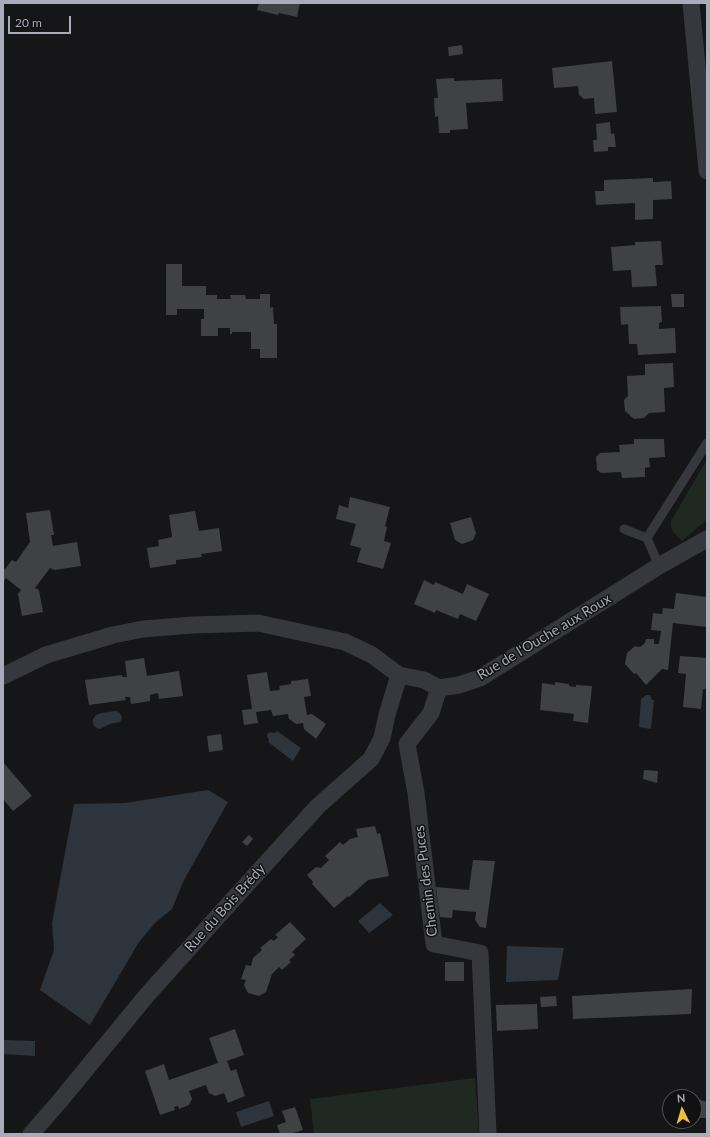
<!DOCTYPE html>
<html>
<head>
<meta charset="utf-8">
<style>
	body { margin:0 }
	#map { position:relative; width:710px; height:1137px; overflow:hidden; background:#161618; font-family:Lato,sans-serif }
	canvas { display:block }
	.frame { position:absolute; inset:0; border:4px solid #a9acb8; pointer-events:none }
	.north { position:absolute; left:662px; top:1089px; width:40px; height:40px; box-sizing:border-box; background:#111113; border:1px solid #4e4f55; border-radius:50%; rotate:355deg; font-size:11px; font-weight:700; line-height:16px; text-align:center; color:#a9acb8 }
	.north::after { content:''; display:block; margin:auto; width:14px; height:18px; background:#ecbf3b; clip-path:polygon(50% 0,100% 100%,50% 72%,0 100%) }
	.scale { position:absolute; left:8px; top:16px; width:63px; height:18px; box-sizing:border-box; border:2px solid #a9acb8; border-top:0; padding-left:5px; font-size:12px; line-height:14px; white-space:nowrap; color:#a9acb8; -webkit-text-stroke:3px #111113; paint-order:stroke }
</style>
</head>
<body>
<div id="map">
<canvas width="710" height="1137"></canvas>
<div class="frame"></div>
<div class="north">N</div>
<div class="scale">20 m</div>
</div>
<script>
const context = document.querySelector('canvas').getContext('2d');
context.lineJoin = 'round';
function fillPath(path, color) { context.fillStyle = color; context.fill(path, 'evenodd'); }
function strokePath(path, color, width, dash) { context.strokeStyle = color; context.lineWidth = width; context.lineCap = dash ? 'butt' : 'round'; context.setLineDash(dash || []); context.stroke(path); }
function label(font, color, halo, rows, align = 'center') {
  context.font = font + ' Lato,sans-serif'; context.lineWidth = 3; context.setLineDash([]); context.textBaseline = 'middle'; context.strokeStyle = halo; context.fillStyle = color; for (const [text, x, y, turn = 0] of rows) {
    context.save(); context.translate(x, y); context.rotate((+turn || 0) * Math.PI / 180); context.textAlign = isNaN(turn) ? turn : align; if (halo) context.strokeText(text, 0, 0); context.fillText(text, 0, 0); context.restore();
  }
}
const green = new Path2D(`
	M707,459V519L682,541C675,534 670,531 671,521Z
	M475,1078L479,1134H314L310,1099Z`);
const water = new Path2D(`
	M646,695H650L652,700H654L651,729L639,727L641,699Z
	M116,711L120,713L122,718L120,722L110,724L100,729C94,728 92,724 93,719L96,715L101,713Z
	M277,731L301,748L293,761L268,742L269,740L267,736L268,733L271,732L275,733Z
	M208,790L228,802L184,880L172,909L155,923L139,942L90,1025L40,990L54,950L52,923L74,804L125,803Z
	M380,903L393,915L369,933L358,921Z
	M507,946L564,948L558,980L506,982Z
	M3,1040L35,1041V1056L3,1054Z
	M269,1101L274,1116L241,1127L236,1112Z`);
const building = new Path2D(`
	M259,3H300L297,17L279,13L278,15L257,10Z
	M462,45L463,54L449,56L448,47Z
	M612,61L617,112L595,114L594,98L584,99L579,95L578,86L554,88L552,68Z
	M454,78V81L502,79L503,101L466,103L468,129L450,130V133H439L438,116L435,117L434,98H438L436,79Z
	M610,122L611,134L614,133L616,147H608V151L594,152L593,140H597L596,124Z
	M653,178V182L671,181L672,199L653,200V219L635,220V203L596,205L595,191H604V180Z
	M661,241L663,265H655L657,286L632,287L631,270L613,271L611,247L635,245V242Z
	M166,264H182V286H206V295H217V299H231L230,295H245L246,299H260V294H270V308L273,307L274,324H277V358H260V349H251V332H232V334H230V328H218V336H201V319H204V309H177V315H166Z
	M671,294H684V307H672Z
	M661,306L662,322L659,323V329L675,328L676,353L638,355L637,344H629L628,324L621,325L620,307Z
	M673,363L674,387L664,388L665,412L649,413L644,418L634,419L625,411L624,400L628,396L627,376L645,375V364Z
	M634,439H664L665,457L649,458L650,467L645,468V477L622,478L621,472L601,473L597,470L596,457L600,453L620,452L619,445L634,444Z
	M350,497L390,507L385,526L387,527L384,541L391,543L383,569L357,562L361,548L350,545L356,524L336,519L339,505L348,508Z
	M50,510L54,535H51L53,546L77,542L81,566L54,570L50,568L35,588L39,590L43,612L22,616L18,594L21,590L6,578L3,582V567L5,569L12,560L16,562L30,542L26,513Z
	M195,511L199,531L219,528L222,551L201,554L202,557L176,560V564L150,568L147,548L159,546L158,540L172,537L169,515Z
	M471,517L476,533L473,540L462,544L455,540L450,523Z
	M424,580L434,585L435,582L463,594L467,584L489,594L476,621L460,614L458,619L436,610L435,613L414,604Z
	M676,593L707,597V627L673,623L668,670L662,669L646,685L636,673L634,674L625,664L627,653L635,646L640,647L645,643L646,639H654V644H659L661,631L651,630L653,613L662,614L663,608L674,609Z
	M680,656L707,658V689H703L701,709L683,707L686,674L678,673Z
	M144,658L147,676L179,671L183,696L159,699L158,693L150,695V701L131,704L130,697H125L126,700L89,705L85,680L122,675V677H127L125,661Z
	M267,672L270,691L280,690L279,686L291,684V681L308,679L311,696L304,697L307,715L312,714L326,724L316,739L304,729L303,723L296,724L289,719L288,714L273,716L271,710L256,712L258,723L244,725L242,710L252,709L247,675Z
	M555,682L569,684V686L576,687V685L592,686L588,723L573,721L574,714L540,710L542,683L555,685Z
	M221,734L223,750L209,752L207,736Z
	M3,762L32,796L13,811L3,799Z
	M644,770L658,771L657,783L643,779Z
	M375,826L377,834L380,833L389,876L368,880L349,897L348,896L334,908L312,884L313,882L307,875L316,867L321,868L329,860L325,856L340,842L343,845L350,839L358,837L356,829Z
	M249,835L253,839L247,846L242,842Z
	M473,860L495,861L486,928L480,927L475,920L476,912L453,910L452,918L440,917L436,887L469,890Z
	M290,922L306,939L292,952L295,955L289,960L291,962L282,970L279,967L272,974L266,992L259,996L248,993L244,985L246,980L241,979L246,965L251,966L253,958L262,950L260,948L271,939L274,941L278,937L275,935Z
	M445,962H464V981H445Z
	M692,989L691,1014L573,1019L572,996Z
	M556,996L557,1006L541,1007L540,997Z
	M537,1004L538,1029L497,1031L496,1005Z
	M235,1029L244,1055L227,1061L231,1071L236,1069L245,1096L228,1103L224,1093L215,1096L209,1093L206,1085L189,1091L192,1099L189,1105L179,1109L178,1106L174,1107L175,1110L160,1115L145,1071L164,1064L169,1080L218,1063L209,1038Z
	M698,1099L707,1102V1118H695Z
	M295,1107L303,1130L290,1134H280L277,1125L286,1122L282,1111Z`);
const service = new Path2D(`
	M624,529L647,538
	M659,566L647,538L707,443`);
const minor = new Path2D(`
	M691,3L707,171
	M3,676L46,655L113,635L143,629L193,625L258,623L345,642L372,655L399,675L424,680L439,688
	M439,688L431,713L407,744L416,793L434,944L480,953L488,1134
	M439,688L459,685L480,678L659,566L707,539
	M31,1134L59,1102L147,995L229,904L318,806L371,759L382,738L387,715L399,675`);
const streetNames = [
	["Rue de l'Ouche aux Roux",544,637,-31],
	["Chemin des Puces",426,881,-97],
	["Rue du Bois Brédy",225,908,-48]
];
fillPath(green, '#202822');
fillPath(water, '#2d343c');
fillPath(building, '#404145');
strokePath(service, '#37383d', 9);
strokePath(minor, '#37383d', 17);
label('14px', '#a9acb8', '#111113', streetNames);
</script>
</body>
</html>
